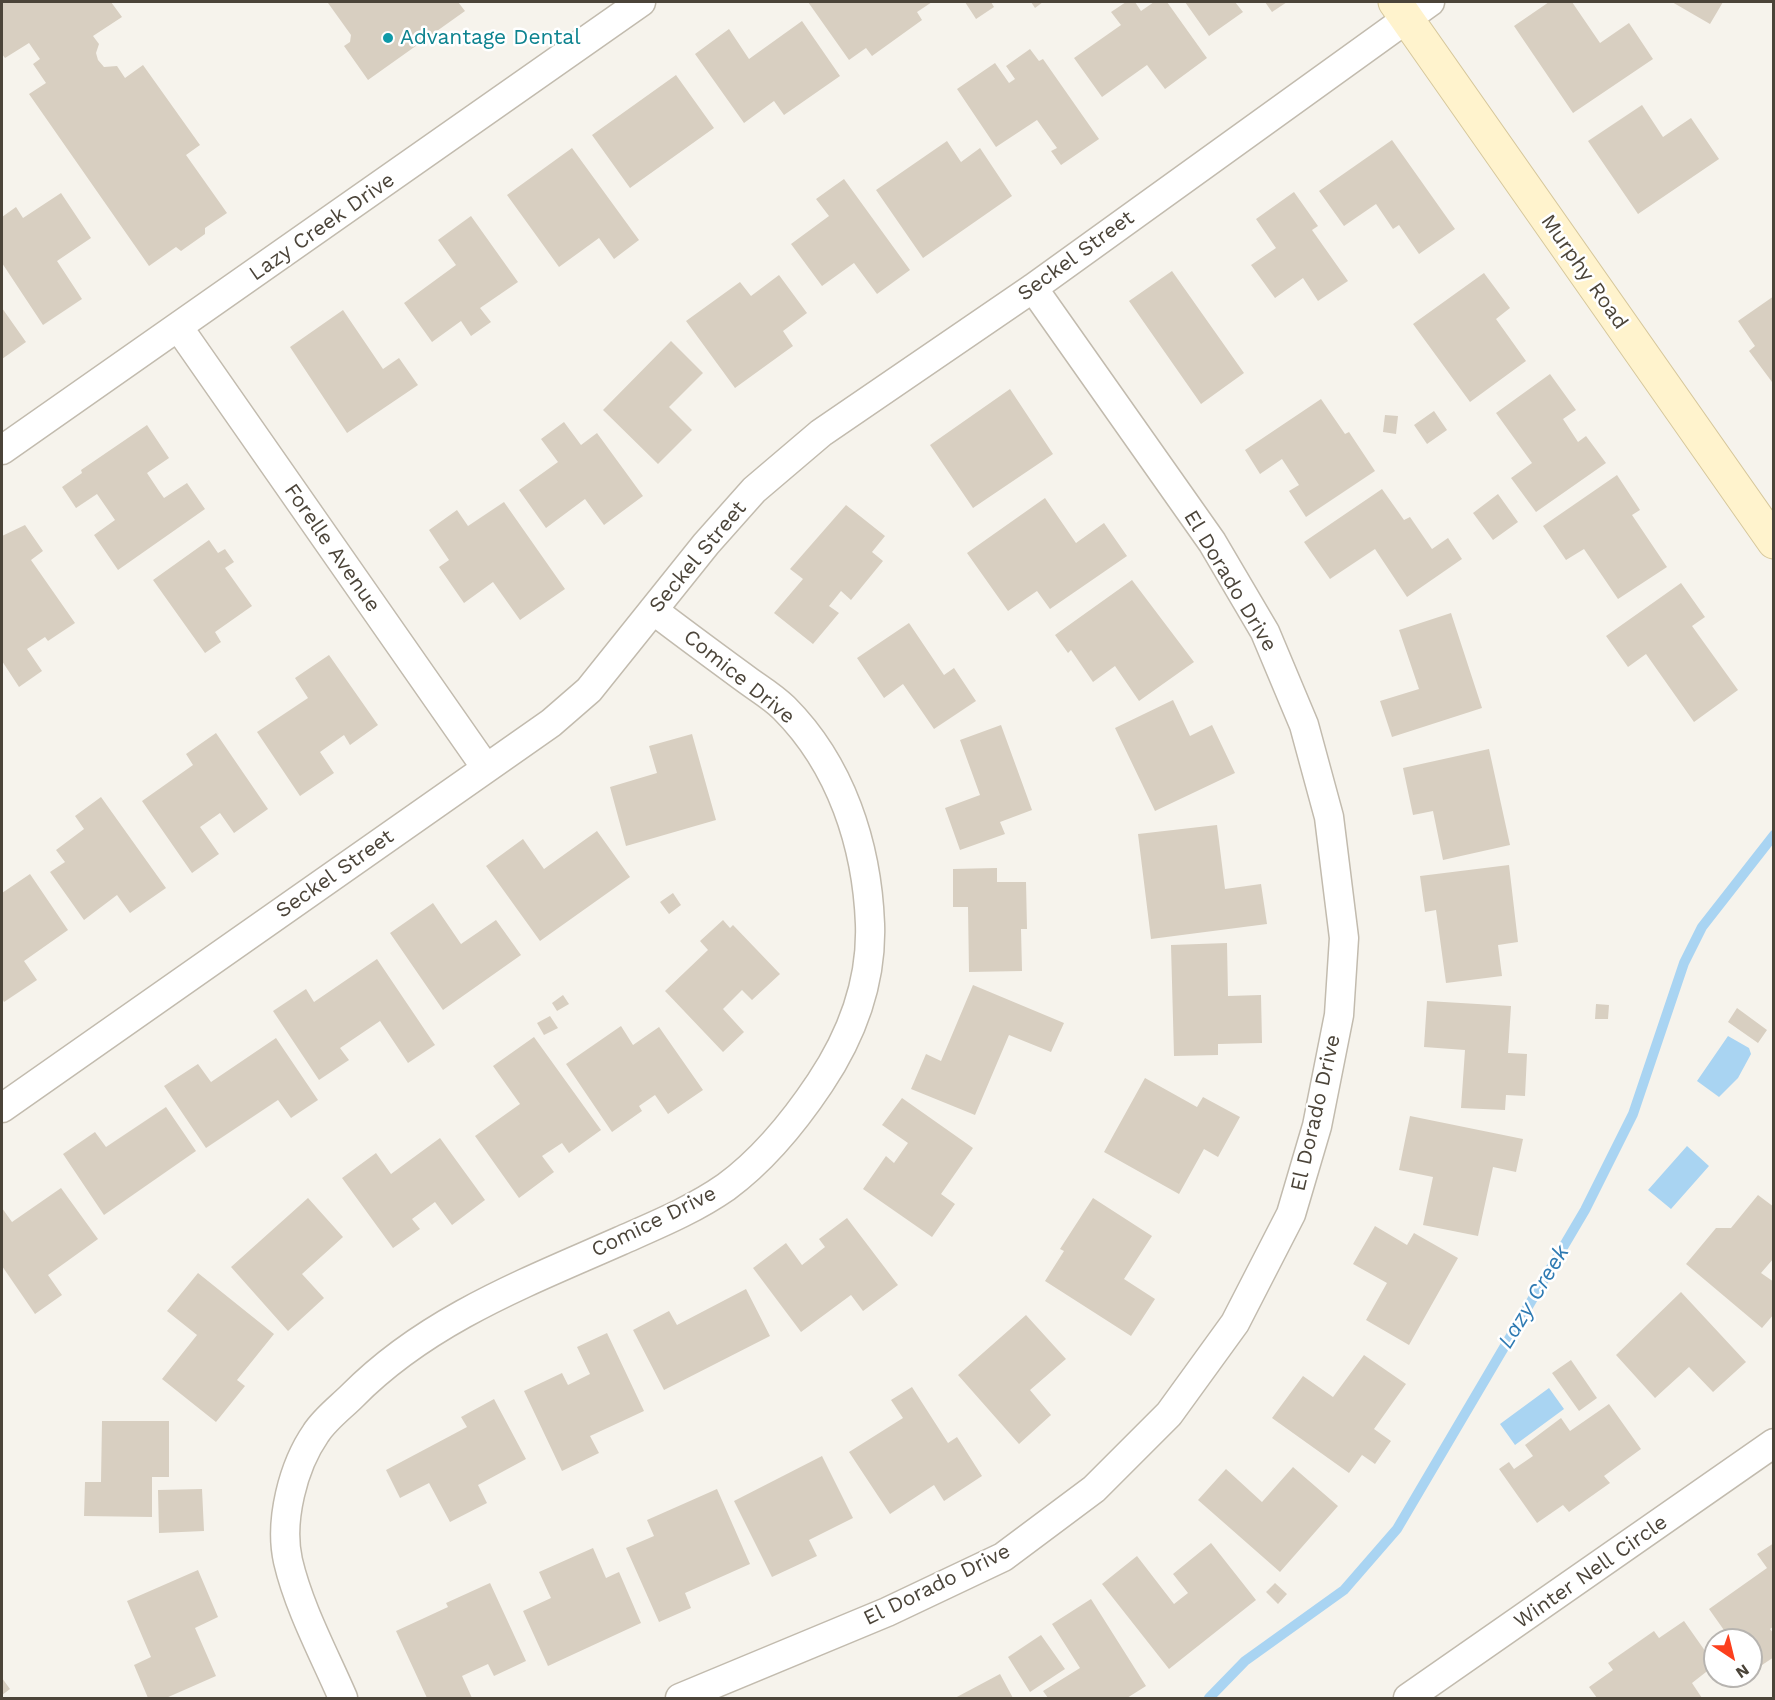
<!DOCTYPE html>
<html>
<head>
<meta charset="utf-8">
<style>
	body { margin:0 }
	#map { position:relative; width:1775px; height:1700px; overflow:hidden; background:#f6f3ec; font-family:"Work Sans",sans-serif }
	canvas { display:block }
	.frame { position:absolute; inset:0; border:3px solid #4b4439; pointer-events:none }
	.north { position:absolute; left:1703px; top:1628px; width:60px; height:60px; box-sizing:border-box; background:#fff; border:2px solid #b7b4b0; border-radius:50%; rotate:145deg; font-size:16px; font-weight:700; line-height:24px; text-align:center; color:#4b4439 }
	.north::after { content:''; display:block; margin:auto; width:21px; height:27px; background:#fc3f1d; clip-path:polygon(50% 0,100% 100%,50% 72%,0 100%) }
</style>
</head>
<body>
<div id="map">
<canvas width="1775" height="1700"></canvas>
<div class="frame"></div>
<div class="north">N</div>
</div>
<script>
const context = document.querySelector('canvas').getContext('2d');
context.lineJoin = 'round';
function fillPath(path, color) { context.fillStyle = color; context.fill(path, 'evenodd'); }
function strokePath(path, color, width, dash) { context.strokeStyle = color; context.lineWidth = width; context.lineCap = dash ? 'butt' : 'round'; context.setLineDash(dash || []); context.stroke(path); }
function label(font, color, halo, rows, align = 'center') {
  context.font = font + ' "Work Sans",sans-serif'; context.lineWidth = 5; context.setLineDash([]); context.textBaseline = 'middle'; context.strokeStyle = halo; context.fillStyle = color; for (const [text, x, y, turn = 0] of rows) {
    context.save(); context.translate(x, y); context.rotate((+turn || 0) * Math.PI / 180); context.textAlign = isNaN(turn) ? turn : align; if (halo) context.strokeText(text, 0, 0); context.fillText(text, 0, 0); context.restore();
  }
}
const water = new Path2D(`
	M1728,1036L1749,1048L1751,1054L1738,1078L1719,1097L1697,1081Z
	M1687,1146L1709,1166L1671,1209L1648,1190Z
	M1549,1388L1564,1409L1515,1445L1500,1424Z`);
const stream = new Path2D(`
	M1209,1698L1245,1661L1344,1590L1397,1529L1585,1210L1633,1114L1684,963L1702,927L1774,835`);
const building = new Path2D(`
	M2,2H111L122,17L93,36L99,44L96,53L98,60L104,67L117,66L125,78L143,65L200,145L186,155L227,213L205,228V234L181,251L176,247L149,266L29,94L46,83L33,64L40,59L29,43L5,58L2,54Z
	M330,2H458L465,11L368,80L344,46L350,42L351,35L328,3Z
	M808,2H932L917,12L922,20L872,56L866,48L849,60Z
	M965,2H991L994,7L976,19Z
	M1031,2H1043L1035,8Z
	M1126,2H1135L1141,11L1154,2H1167L1207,58L1165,89L1147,65L1102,97L1074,58L1121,25L1111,12Z
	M1185,2H1235L1243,12L1209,36Z
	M1265,2H1287L1272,12Z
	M1549,2H1572L1600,43L1629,23L1653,59L1573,113L1514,26Z
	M1672,2H1723L1710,24Z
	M802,21L840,76L784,115L774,101L744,123L695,54L729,29L749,59Z
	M1030,49L1039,61L1043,59L1099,139L1061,165L1051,151L1057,148L1037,120L996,147L957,89L995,63L1009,83L1015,79L1006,66Z
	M676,75L714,128L630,188L592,135Z
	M1642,105L1663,137L1691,118L1719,159L1638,214L1588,141Z
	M1392,140L1455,229L1419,254L1399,225L1393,229L1376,204L1344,226L1319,191Z
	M947,141L961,162L980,148L1012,196L923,258L876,190Z
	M572,148L639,240L614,259L599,238L559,267L507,195Z
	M844,179L910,270L877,294L854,263L822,286L791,244L829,216L816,199Z
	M1294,192L1318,226L1312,230L1348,281L1318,301L1303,278L1275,298L1251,265L1276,248L1256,219Z
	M61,193L91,238L57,261L82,299L43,325L2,263V217L16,207L23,218Z
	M471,216L518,282L480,308L491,322L471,336L461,321L432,342L404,303L456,265L438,240Z
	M1172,271L1244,373L1201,404L1129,301Z
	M1484,273L1510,308L1496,319L1526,361L1470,402L1413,324Z
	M779,275L807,313L783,331L793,346L735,388L686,321L740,282L751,296Z
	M1774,296V380L1772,382L1749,351L1755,346L1738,321Z
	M2,308L26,342L2,359Z
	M343,310L383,369L399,358L418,385L347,433L290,347Z
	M671,341L703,373L669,407L692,430L658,464L603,410Z
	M1550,374L1576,410L1563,419L1578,442L1586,436L1606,463L1536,512L1511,478L1532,463L1496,413Z
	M1010,389L1053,454L973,508L930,445Z
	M1321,399L1345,434L1349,432L1375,471L1306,517L1289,491L1299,485L1282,459L1260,474L1245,450Z
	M1434,411L1447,430L1427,444L1414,425Z
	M1385,415L1398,416L1396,434L1383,432Z
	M564,422L581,445L597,433L643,496L604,525L585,499L546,528L519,490L558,462L541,439Z
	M147,425L169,458L147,473L159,491L164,498L187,483L205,509L118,570L94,535L115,520L97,494L76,508L62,487L82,473L81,470Z
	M1617,475L1640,510L1632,515L1667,567L1618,599L1584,549L1566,560L1543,526Z
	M1382,489L1404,520L1410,517L1432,549L1448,538L1462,559L1407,597L1375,549L1330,579L1304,542Z
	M1498,494L1518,522L1493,540L1473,513Z
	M1045,498L1076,543L1104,523L1127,556L1050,609L1037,591L1008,611L967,553Z
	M504,502L565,589L520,620L493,582L464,603L439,567L449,560L429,530L457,510L468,526Z
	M846,505L885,536L872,552L883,561L851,600L841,591L829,606L839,613L813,644L774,613L803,579L790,569Z
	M25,525L43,551L31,560L75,623L48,641L45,637L27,649L42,671L19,687L2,661V536Z
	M209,540L218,553L225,549L234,562L225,568L252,606L215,632L221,642L205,653L153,580Z
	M1132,580L1194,662L1139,701L1115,666L1093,682L1071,650L1068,653L1055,635Z
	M1681,583L1705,617L1692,626L1738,690L1694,722L1646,654L1628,667L1606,636Z
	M1451,613L1482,708L1392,737L1380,701L1419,689L1399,630Z
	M909,623L944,675L954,668L976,701L934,729L903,684L884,698L857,658Z
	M329,655L378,725L350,745L344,735L320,752L334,773L300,796L257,732L308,698L295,678Z
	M1173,700L1190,736L1212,725L1235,773L1155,811L1115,728Z
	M1001,725L1032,810L1000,822L1005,834L960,850L945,808L980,795L960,740Z
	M216,733L268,809L234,833L220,813L200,827L219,854L192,873L142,801L193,765L186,754Z
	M692,734L716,820L626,846L610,787L657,773L649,746Z
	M1489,749L1510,845L1443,860L1433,811L1413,815L1403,768Z
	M101,797L166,888L130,913L117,895L84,920L50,872L65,862L56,850L84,829L75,816Z
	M1217,825L1225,889L1261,884L1267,924L1151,939L1138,834Z
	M597,831L630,877L540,941L486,866L523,839L544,869Z
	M1509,865L1518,942L1498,945L1502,976L1446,983L1436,910L1425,912L1420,876Z
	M997,868V882H1026L1027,929H1021L1022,971L969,972L968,907H953V869Z
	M30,874L68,930L24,961L37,980L4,1002L2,998V893Z
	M673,893L681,905L669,914L660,902Z
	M433,903L461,944L496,920L521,955L443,1010L390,933Z
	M723,920L730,928L733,925L780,974L752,1000L742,990L723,1009L744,1032L723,1052L665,991L708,950L700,941Z
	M1227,943L1228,996L1261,995L1262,1043L1218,1044V1055L1174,1056L1171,945Z
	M377,959L435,1045L408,1063L380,1021L340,1048L349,1060L319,1080L273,1011L306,989L314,1002Z
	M973,985L1064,1023L1051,1052L1009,1035L975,1115L911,1089L926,1054L941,1061Z
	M563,995L569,1004L557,1011L552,1003Z
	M1427,1001L1511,1006L1508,1053L1527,1054L1525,1096L1506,1095L1505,1110L1461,1108L1465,1050L1424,1047Z
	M1596,1004L1609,1005L1608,1019H1595Z
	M1737,1008L1767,1030L1758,1043L1728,1022Z
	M550,1016L558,1028L544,1035L537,1023Z
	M621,1026L633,1045L659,1027L703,1090L668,1114L655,1095L639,1106L642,1111L612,1132L566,1064Z
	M534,1037L601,1130L569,1153L562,1143L542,1156L554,1172L519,1198L475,1136L520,1104L493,1066Z
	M276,1038L318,1100L291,1118L278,1100L206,1148L164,1086L198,1064L211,1082Z
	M1145,1078L1197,1107L1203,1097L1240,1117L1218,1157L1204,1149L1179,1194L1104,1152Z
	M902,1098L973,1148L941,1194L955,1204L932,1237L863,1189L886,1156L894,1163L908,1143L882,1125Z
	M166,1107L196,1151L104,1215L63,1154L95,1132L106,1147Z
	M1410,1116L1523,1139L1516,1172L1493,1167L1478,1236L1423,1225L1433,1177L1399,1170Z
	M440,1138L485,1200L452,1225L435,1202L412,1219L420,1229L393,1248L342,1178L376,1153L391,1174Z
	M61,1188L98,1239L48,1275L62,1295L35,1314L2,1266V1208L12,1222Z
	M1758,1195L1774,1207V1258L1761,1273L1774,1282V1314L1762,1328L1686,1264L1716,1228H1731Z
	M308,1198L343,1237L302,1274L324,1298L288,1331L231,1267Z
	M1093,1198L1152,1236L1124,1279L1155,1299L1131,1336L1045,1281L1064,1251L1060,1249Z
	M847,1218L898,1285L863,1311L851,1295L801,1332L753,1268L786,1243L802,1265L825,1247L819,1239Z
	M1375,1226L1407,1245L1414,1233L1458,1258L1409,1345L1366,1320L1387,1283L1353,1264Z
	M198,1273L274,1334L237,1380L245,1386L216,1422L162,1379L197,1335L167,1311Z
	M746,1289L770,1336L664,1390L633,1330L669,1311L677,1325Z
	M1681,1292L1746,1362L1713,1392L1689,1367L1655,1398L1616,1355Z
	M1026,1315L1066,1359L1030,1390L1051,1415L1019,1444L958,1375Z
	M607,1333L644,1411L590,1436L599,1453L562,1471L524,1391L562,1373L568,1385L590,1374L577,1347Z
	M1364,1355L1406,1384L1374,1429L1391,1441L1375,1464L1362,1455L1349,1473L1272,1418L1303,1376L1333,1397Z
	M1571,1360L1597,1398L1579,1411L1552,1373Z
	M912,1387L948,1443L957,1437L982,1476L944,1501L934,1485L890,1514L849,1452L903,1418L891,1400Z
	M494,1399L526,1459L478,1485L487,1503L450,1522L429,1483L400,1498L386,1470L467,1427L461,1417Z
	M1609,1404L1641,1449L1604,1476L1610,1483L1569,1512L1563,1505L1537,1523L1499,1469L1509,1462L1514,1469L1533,1456L1525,1445L1561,1418L1570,1431Z
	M102,1421H169V1477H152V1517L84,1516L85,1482H101Z
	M822,1456L853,1518L809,1540L817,1556L772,1577L734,1501Z
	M1293,1467L1338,1506L1280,1572L1198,1500L1226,1469L1262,1502Z
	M202,1489L204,1531L159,1533L158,1490Z
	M717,1489L750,1564L685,1593L691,1608L659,1622L626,1548L654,1536L647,1520Z
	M1211,1543L1256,1600L1169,1669L1102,1584L1137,1556L1174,1604L1188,1593L1173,1574Z
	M1774,1543V1626L1770,1629L1774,1634V1657L1753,1671L1751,1640H1731L1709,1609L1767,1568L1757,1554Z
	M593,1548L606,1578L619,1572L641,1623L548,1666L523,1611L551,1598L539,1572Z
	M198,1570L218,1617L195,1628L216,1676L166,1698H148L134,1665L151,1657L127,1601Z
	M490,1583L526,1661L494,1676L488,1664L462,1676L472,1698H427L396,1631L448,1607L446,1603Z
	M1275,1583L1287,1594L1278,1604L1266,1592Z
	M1091,1599L1146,1686L1127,1698H1048L1043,1691L1080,1668L1052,1624Z
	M1684,1621L1715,1665L1692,1683L1702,1698H1597L1589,1687L1613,1670L1608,1663L1654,1631L1659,1638Z
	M1041,1635L1065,1669L1030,1692L1008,1657Z
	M1000,1674L1013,1698H955Z
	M2,1678L10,1689L2,1695Z`);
const street = new Path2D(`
	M179,328L486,768
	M2,450L641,2
	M2,1108L551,723L589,690L706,544L754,490L821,433L1033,288L1430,2
	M343,1698C324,1654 299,1608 288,1561C279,1521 293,1466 316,1433C325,1419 341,1407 352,1396C427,1320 525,1283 620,1241C656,1225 693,1210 726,1187C764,1159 794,1122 820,1083C852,1035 872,982 870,924C867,845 841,765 784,708C772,696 756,687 743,677C713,655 683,633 653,610
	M680,1698L887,1612L1003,1557L1094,1489L1169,1414L1235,1323L1291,1214L1317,1126L1339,1015L1344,938L1329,817L1304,725L1265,632L1212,542L1033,288
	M1408,1698L1774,1443`);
const secondary = new Path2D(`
	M1395,2L1774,542`);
const markers = [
	[388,38,6,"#0f9aa8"]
];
const cultureNames = [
	["Advantage Dental",400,38]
];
const streetNames = [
	["Lazy Creek Drive",322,227,-35],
	["Seckel Street",1076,256,-36],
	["Murphy Road",1584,272,55],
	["Forelle Avenue",332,548,55],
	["Seckel Street",698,557,-50],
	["El Dorado Drive",1230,581,59],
	["Comice Drive",739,677,39],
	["Seckel Street",335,874,-35],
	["El Dorado Drive",1316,1113,-77],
	["Comice Drive",654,1222,-26],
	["Winter Nell Circle",1591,1572,-35],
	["El Dorado Drive",937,1585,-26]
];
const waterNames = [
	["Lazy Creek",1534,1297,-59]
];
fillPath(water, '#a9d4f2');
strokePath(stream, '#a9d4f2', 10);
fillPath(building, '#d8cfc1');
strokePath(street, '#c2bbae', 31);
strokePath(secondary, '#d6c79b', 35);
strokePath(street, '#fff', 28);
strokePath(secondary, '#fff3cd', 33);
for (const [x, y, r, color] of markers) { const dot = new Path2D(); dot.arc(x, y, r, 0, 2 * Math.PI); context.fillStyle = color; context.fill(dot); strokePath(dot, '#fff', 2); }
label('21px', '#0d838f', '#fff', cultureNames, 'left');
label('21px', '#4b4439', '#fff', streetNames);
label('italic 22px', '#2e7ab2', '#fff', waterNames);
</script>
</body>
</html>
